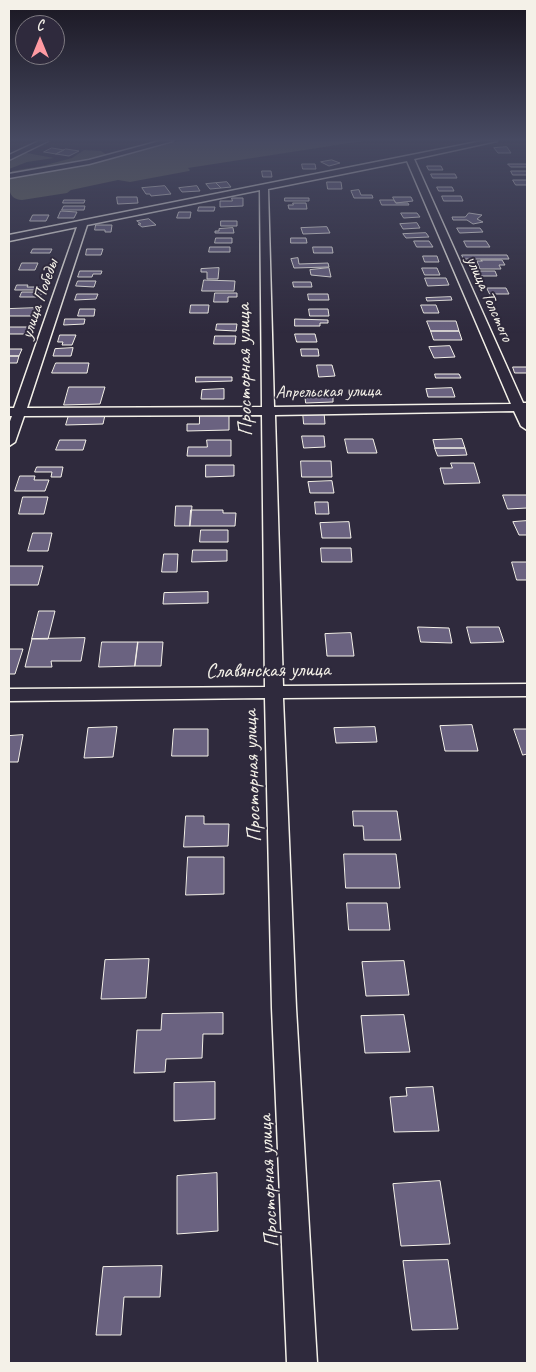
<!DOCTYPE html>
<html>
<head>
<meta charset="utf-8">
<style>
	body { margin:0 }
	#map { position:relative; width:536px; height:1372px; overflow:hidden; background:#2f2a3d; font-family:Caveat,sans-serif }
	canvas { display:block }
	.frame { position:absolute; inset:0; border:10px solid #f4f1e8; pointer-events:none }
	.north { position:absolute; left:15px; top:15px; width:50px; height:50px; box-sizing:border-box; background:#2f2a3d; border:1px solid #7e7a81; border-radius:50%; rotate:0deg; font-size:14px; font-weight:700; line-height:20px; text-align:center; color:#f4f1e8 }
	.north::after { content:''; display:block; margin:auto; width:18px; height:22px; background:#ff9aa2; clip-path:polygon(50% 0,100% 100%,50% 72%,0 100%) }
</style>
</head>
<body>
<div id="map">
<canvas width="536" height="1372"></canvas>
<div class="frame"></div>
<div class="north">С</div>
</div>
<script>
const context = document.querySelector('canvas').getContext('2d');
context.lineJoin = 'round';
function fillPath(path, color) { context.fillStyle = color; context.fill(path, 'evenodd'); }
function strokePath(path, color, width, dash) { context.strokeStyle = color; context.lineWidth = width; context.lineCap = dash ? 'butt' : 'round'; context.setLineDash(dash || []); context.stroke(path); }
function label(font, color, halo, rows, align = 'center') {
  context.font = font + ' Caveat,sans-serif'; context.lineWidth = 4; context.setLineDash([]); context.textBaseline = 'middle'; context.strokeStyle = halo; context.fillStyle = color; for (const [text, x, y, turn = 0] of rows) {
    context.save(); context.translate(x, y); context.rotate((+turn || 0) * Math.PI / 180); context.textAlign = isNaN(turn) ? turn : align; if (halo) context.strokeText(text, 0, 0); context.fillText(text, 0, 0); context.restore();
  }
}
const green = new Path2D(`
	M179,141H363L188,168L190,170L189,171L130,182L118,180L71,190L67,193L22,200C8,199 9,189 9,178L122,156Z
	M84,150L101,151L107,155L80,163L9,175L12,171L42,166L72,158Z
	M21,153H27L54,158L27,162L9,169V159Z`);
const building = new Path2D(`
	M507,147L511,153H498L494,148Z
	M52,148L64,150L56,154L44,152Z
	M66,149L79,151L69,156L56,154Z
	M332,160L340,163L329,166L321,162Z
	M302,164H315L316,169H303Z
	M508,164H526L527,167H511Z
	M427,166H441L443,170H429Z
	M262,171H271L272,177H263Z
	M511,171H527V175H513Z
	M431,174H455L457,178H433Z
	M513,180H527V185H516Z
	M227,182L231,187L221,188L216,183Z
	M327,182H341L342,189H328Z
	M216,183L221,188L210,189L206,184Z
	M165,186L171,194L151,196L150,194H146L142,188Z
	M197,186L200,191L182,192L179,188Z
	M437,187H452L454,191H439Z
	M359,190L361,195H372L373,198H354L351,191Z
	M442,196H461L463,201H444Z
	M117,197H137L138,203L118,204Z
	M393,197H411L413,201L396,203Z
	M232,198H243V206L220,207V201H232Z
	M285,198H309V201H285Z
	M64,200H85L84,203H63Z
	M380,200H394L396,203H408L409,205H382Z
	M293,203H306L307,209H289L288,205H293Z
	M64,206H85L84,210H62Z
	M199,207H215L214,211H198Z
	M61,211L77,212L74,218H58Z
	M179,212H191L190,218H177Z
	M401,213H417L420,217L404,218Z
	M469,213L482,215L477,219L483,222L473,224L467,220H453L452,217H465Z
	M33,215H49L46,221H30Z
	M149,219L156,225L142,227L138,224H141L137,221Z
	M221,221H237V226H221Z
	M417,223L420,228L403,229L400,224Z
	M96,225H112L111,232H105V230H95Z
	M327,227L330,233L303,234L301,228Z
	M233,228L234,233H215V231H219V229Z
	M457,228H480L483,232L460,233Z
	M426,233L429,237L406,238L403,234Z
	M216,238H232V243H215Z
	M291,238H306L307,243H291Z
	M414,241H429L433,247H417Z
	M464,241H486L490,247H467Z
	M210,247H230V252H209Z
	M313,247H332L333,253H314Z
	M33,249H52L50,253H31Z
	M87,249H103L101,255H86Z
	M462,255H507L509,259H464Z
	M423,256H437L439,262H425Z
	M298,258L299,264L328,263L329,267L294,268L291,259Z
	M481,260H502L505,265H499L501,269H480L477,261H482Z
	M22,263H38L35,270H19Z
	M219,268L218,279H207V272H201V269Z
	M329,268L331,277L311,275L310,270Z
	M422,268H437L440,275H425Z
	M80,271H102L101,274H93L92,277H78Z
	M480,271H495L497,276H481Z
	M425,278H446L449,285L428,286Z
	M204,280L235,281L234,291H202Z
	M78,281H96L94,287L76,286Z
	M293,282H311L312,287H294Z
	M17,285H28L27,287H40L39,290H15Z
	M487,288H506L509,294H490Z
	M22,292H42L40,297H20Z
	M215,293H237V297H228V302H214Z
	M77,294H98L96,299L75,300Z
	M308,294H328L329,300H309Z
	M451,297L452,300L427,301L426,298Z
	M191,305H209L208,313H190Z
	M421,305H436L439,313H424Z
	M37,308L35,316H9V309Z
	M80,309H95L94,316H78Z
	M309,309H328L329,316H310Z
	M65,319H85L84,324L64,325Z
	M295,319L328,320V323H320V326H295Z
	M427,321H456L459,331H431Z
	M217,324H237L236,331L216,330Z
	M9,327H31L28,334H9Z
	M431,331H459L462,340H434Z
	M295,334H315L317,342H297Z
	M60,335H76L72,345H62L63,342H58Z
	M215,336H236L235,344H214Z
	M450,346L455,357L434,358L429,347Z
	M73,348L71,356H53L55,349Z
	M9,349H22L19,356H9Z
	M301,349H318L319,356H302Z
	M9,354V356H19L17,363H9Z
	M56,363H89L87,373H52Z
	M317,365H332L335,376L319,377Z
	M513,367H527V373H515Z
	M435,374H459L461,378H436Z
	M196,377H232V381L196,382Z
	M69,387H105L100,404L64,405Z
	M452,388L455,397H428L426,389Z
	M224,389V399H201L202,390Z
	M305,393H327L328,397H333V402L306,403Z
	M303,412H324L325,424H304Z
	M200,414H229V430L187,431V424H199Z
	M69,415H105L103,424L66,425Z
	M302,436H324L325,447L304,448Z
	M345,439H373L377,453H348Z
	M462,439L465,448H435L433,440Z
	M60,440H86L83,450H56Z
	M207,440H231V456H187L188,447H207Z
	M435,448H465L467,455L438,456Z
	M301,461H331L332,477H302Z
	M451,463H474L480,483L444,484L440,468H452Z
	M206,465H234V476L206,477Z
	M37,467H63L61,477H51L52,472H35Z
	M20,476H35L34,480H49L45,491H15Z
	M332,481L334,493H310L308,482Z
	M503,495H527V508L508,509Z
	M23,497H48L44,514H19Z
	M315,502H328L329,514H316Z
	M176,506H192L190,526H175Z
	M191,510H223V513H236L235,526H190Z
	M527,521V535H519L513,522Z
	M349,522L351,538H322L320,523Z
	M201,530H228V542H200Z
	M33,533H52L48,551H28Z
	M321,548H351L352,562H322Z
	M193,550H227V561L192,562Z
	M164,554H178L177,572H162Z
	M512,562H527V580H517Z
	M9,566H43L38,585H9Z
	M208,592V603L163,604L164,593Z
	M39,611H55L48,639H32Z
	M418,627L449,628L452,643L421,642Z
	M467,627H499L504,642L471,643Z
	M351,633L354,656H327L325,634Z
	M85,638L81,661H51L52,667H25L32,639Z
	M102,642H138L135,666L99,667Z
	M138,642H163L161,666H135Z
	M9,649H23L15,674H9Z
	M472,725L478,751H445L440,726Z
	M117,727L113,757L84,758L88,728Z
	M375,727L377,742L336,743L334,728Z
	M174,729H208V756H172Z
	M514,729H527V754L523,755Z
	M23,735L18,762H9V736Z
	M353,811H397L401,840H364L363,826H354Z
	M186,816H204V824H229L228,846L184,847Z
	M344,854H396L400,888H346Z
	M188,857H224V894L186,895Z
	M347,903H387L390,930H349Z
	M149,959L146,998L101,999L105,960Z
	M404,961L409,995L366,996L362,962Z
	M223,1013V1034H203L202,1058L166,1059L165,1072L134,1073L137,1030H161L162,1014Z
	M404,1015L410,1052L365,1053L361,1016Z
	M215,1082V1119L174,1121V1083Z
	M433,1087L439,1131L394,1132L390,1097L407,1096L406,1088Z
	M217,1173L218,1231L177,1234V1176Z
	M440,1181L450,1244L401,1246L393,1184Z
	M448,1260L458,1329L412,1330L403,1261Z
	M162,1266L160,1297H124L121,1335H96L103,1267Z`);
const minor = new Path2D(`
	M39,141H48L9,160V155Z
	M160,141H173L89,164L9,178V174L89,160Z
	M482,141H497L414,159L523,403H527V430L521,426L514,411L275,415L283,686L527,684V696L283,698L296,1008L317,1363H287L272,1008L265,698L9,701V689L265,687L262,415L24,416L15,442L9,446V424L12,416H9V408H14L77,227L9,241V235ZM407,161L511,404L274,407L268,189ZM260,190L262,407L27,408L87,225Z`);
const farStreetnames = [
	["улица Победы",40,299,-71],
	["улица Толстого",489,299,66],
	["Апрельская улица",328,392,-1]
];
const streetNames = [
	["Просторная улица",245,370,-91],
	["Славянская улица",268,671,-1],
	["Просторная улица",253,776,-92],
	["Просторная улица",269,1181,-93]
];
fillPath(green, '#67695b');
fillPath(building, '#6a6280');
strokePath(building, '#f4f1e8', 1);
strokePath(minor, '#f4f1e8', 3);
fillPath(minor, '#2f2a3d');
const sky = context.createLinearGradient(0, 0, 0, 333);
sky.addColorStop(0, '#1a1722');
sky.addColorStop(0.42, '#474a62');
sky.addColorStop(1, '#474a6200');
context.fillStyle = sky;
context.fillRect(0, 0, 536, 333);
label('18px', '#f4f1e8', '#2f2a3d', farStreetnames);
label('21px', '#f4f1e8', '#2f2a3d', streetNames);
</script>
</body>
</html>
